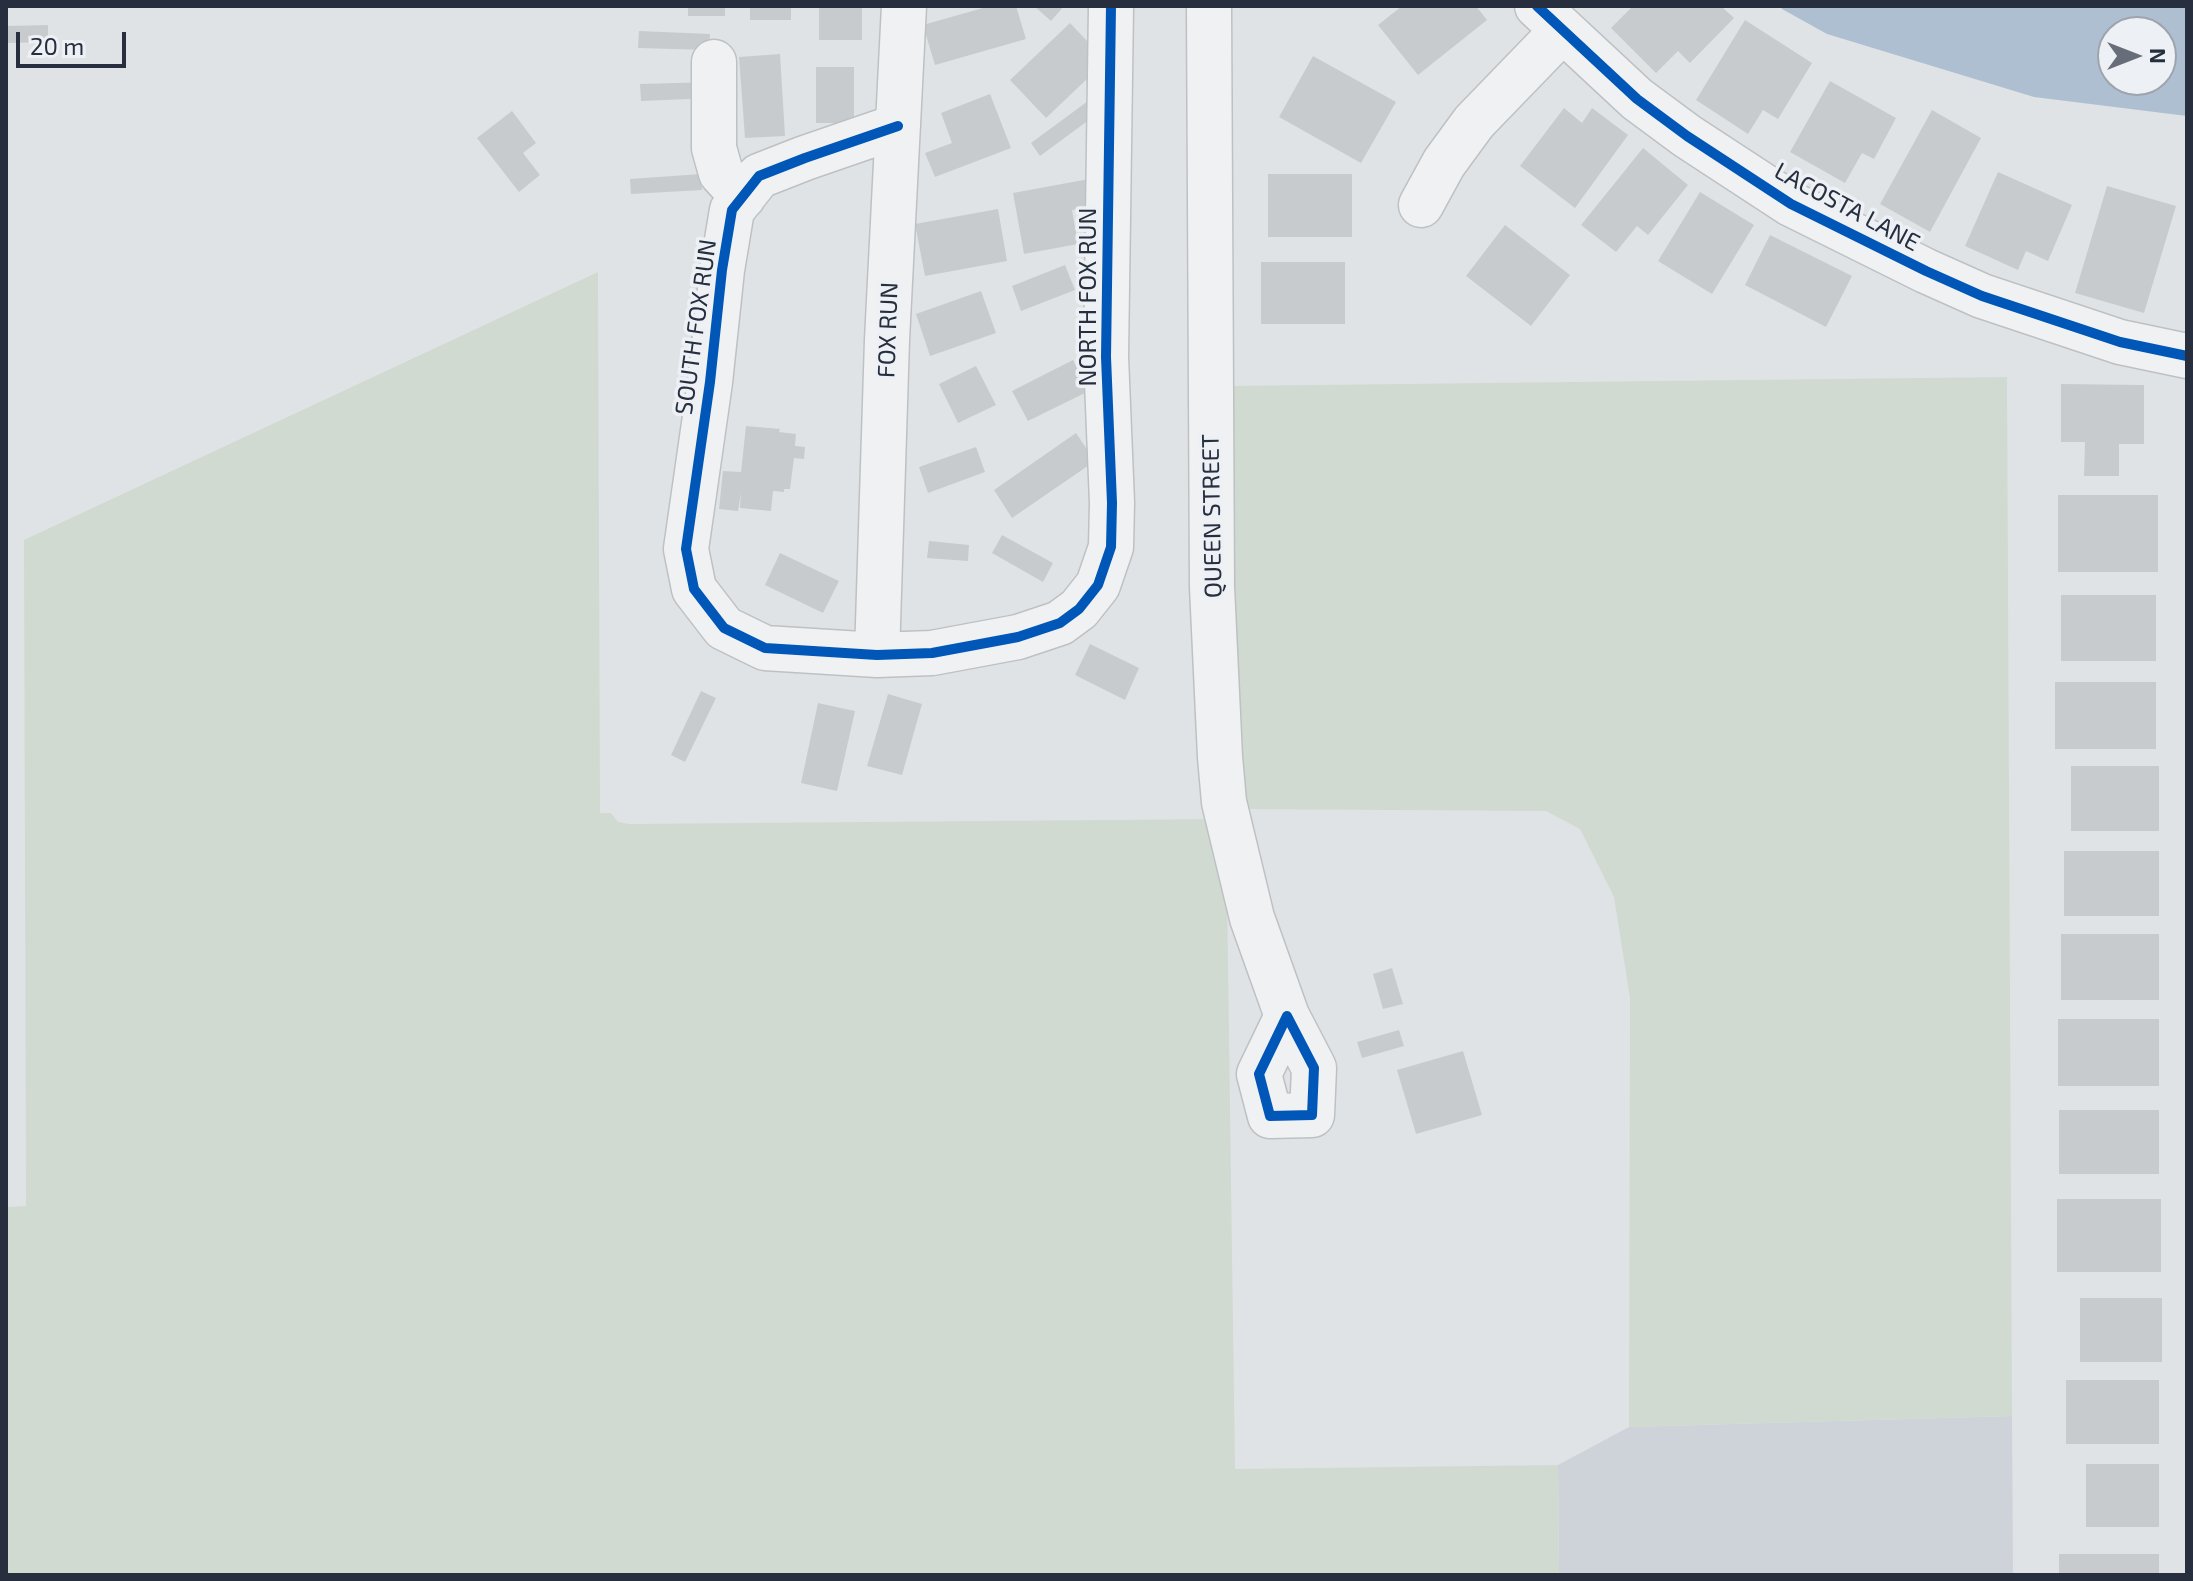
<!DOCTYPE html>
<html>
<head>
<meta charset="utf-8">
<style>
	body { margin:0 }
	#map { position:relative; width:2193px; height:1581px; overflow:hidden; background:#e0e3e6; font-family:"Exo 2",sans-serif }
	canvas { display:block }
	.frame { position:absolute; inset:0; border:8px solid #272f3f; pointer-events:none }
	.north { position:absolute; left:2097px; top:16px; width:80px; height:80px; box-sizing:border-box; background:#edf1f5; border:2px solid #9ea3ac; border-radius:50%; rotate:90deg; font-size:22px; font-weight:700; line-height:32px; text-align:center; color:#272f3f }
	.north::after { content:''; display:block; margin:auto; width:28px; height:36px; background:#686e79; clip-path:polygon(50% 0,100% 100%,50% 72%,0 100%) }
	.scale { position:absolute; left:16px; top:32px; width:110px; height:36px; box-sizing:border-box; border:4px solid #272f3f; border-top:0; padding-left:10px; font-size:24px; line-height:28px; white-space:nowrap; color:#272f3f; -webkit-text-stroke:6px #edf1f5; paint-order:stroke }
</style>
</head>
<body>
<div id="map">
<canvas width="2193" height="1581"></canvas>
<div class="frame"></div>
<div class="north">N</div>
<div class="scale">20 m</div>
</div>
<script>
const context = document.querySelector('canvas').getContext('2d');
context.lineJoin = 'round';
function fillPath(path, color) { context.fillStyle = color; context.fill(path, 'evenodd'); }
function strokePath(path, color, width, dash) { context.strokeStyle = color; context.lineWidth = width; context.lineCap = dash ? 'butt' : 'round'; context.setLineDash(dash || []); context.stroke(path); }
function label(font, color, halo, rows, align = 'center') {
  context.font = font + ' "Exo 2",sans-serif'; context.lineWidth = 7; context.setLineDash([]); context.textBaseline = 'middle'; context.strokeStyle = halo; context.fillStyle = color; for (const [text, x, y, turn = 0] of rows) {
    context.save(); context.translate(x, y); context.rotate((+turn || 0) * Math.PI / 180); context.textAlign = isNaN(turn) ? turn : align; if (halo) context.strokeText(text, 0, 0); context.fillText(text, 0, 0); context.restore();
  }
}
const built = new Path2D(`
	M2012,1416L2013,1575H1559L1558,1465L1629,1427Z`);
const green = new Path2D(`
	M598,272L600,813H611L618,822L629,824L1226,819L1235,1469L1558,1465L1559,1575H6V1207L26,1206L24,540Z
	M2007,377L2012,1416L1629,1427L1630,998L1614,897L1580,829L1546,811L1241,809L1238,756L1229,386Z`);
const water = new Path2D(`
	M1780,6H2187V116L2034,97L1827,34L1782,9ZM2113,32H2161V80H2113Z`);
const building = new Path2D(`
	M688,6H725V16H688Z
	M750,6H791V20H750Z
	M819,6H862V40H819Z
	M990,6H1016L1026,39L935,65L923,25Z
	M1034,6H1064L1051,21Z
	M1402,6H1476L1487,20L1418,75L1378,25Z
	M1633,6H1721L1734,18L1690,63L1678,51L1656,73L1611,28Z
	M1745,20L1812,63L1778,119L1763,110L1748,134L1696,100Z
	M1070,23L1106,61L1046,118L1010,80Z
	M48,25V42L6,43V26Z
	M639,31L710,34L709,50L638,48Z
	M780,54L785,136L745,138L739,57Z
	M1313,56L1396,102L1361,163L1279,117Z
	M816,67H854V123H816Z
	M1830,81L1896,118L1874,159L1862,153L1845,183L1790,152Z
	M711,82L712,98L641,101L640,84Z
	M990,94L1011,148L935,177L925,153L952,143L941,113Z
	M1088,101L1097,114L1040,156L1031,143Z
	M1564,108L1582,123L1592,108L1628,135L1575,208L1520,166Z
	M1932,110L1981,138L1930,232L1880,204Z
	M512,111L536,143L523,153L540,175L519,192L477,138Z
	M1643,148L1688,185L1648,235L1637,226L1616,252L1581,225Z
	M1998,172L2072,205L2048,261L2026,251L2018,270L1965,246Z
	M701,174L702,190L631,194L630,179Z
	M1268,174H1352V237H1268Z
	M1089,179L1094,207L1072,210L1078,244L1024,254L1013,193Z
	M2107,186L2176,206L2144,313L2075,293Z
	M1700,192L1754,225L1712,294L1658,261Z
	M998,209L1007,261L925,276L915,224Z
	M1505,225L1570,275L1531,326L1466,276Z
	M1770,235L1852,276L1826,327L1745,285Z
	M1261,262H1345V324H1261Z
	M1065,265L1075,290L1021,311L1012,286Z
	M981,291L996,333L930,356L916,314Z
	M1073,360L1089,391L1028,421L1012,391Z
	M976,366L996,405L958,423L939,384Z
	M2061,384L2144,385V444H2119V476H2084L2085,442H2061Z
	M746,426L780,429L779,432L796,434L795,446L805,447L804,459L794,458L790,489H784V492L773,491L771,511L740,508L741,493L738,511L719,509L723,471L741,472Z
	M1076,433L1095,461L1012,518L994,490Z
	M976,447L985,472L928,493L919,467Z
	M2058,495H2158V572H2058Z
	M1002,535L1053,563L1043,582L992,553Z
	M929,541L969,545L968,561L927,558Z
	M780,553L839,581L823,613L765,585Z
	M2061,595H2156V661H2061Z
	M1090,644L1139,668L1125,700L1075,675Z
	M2055,682H2156V749H2055Z
	M701,691L716,698L685,762L671,755Z
	M888,694L922,704L902,775L867,766Z
	M818,703L855,711L837,791L801,783Z
	M2071,766H2159V831H2071Z
	M2064,851H2159V916H2064Z
	M2061,934H2159V1000H2061Z
	M1392,968L1403,1004L1383,1009L1373,974Z
	M2058,1019H2159V1086H2058Z
	M1399,1030L1404,1046L1362,1058L1357,1042Z
	M1463,1051L1482,1115L1416,1134L1397,1070Z
	M2059,1110H2159V1174H2059Z
	M2057,1199H2161V1272H2057Z
	M2080,1298H2162V1362H2080Z
	M2066,1380H2159V1444H2066Z
	M2086,1464H2159V1527H2086Z
	M2059,1554H2159V1575H2059Z`);
const street = new Path2D(`
	M1209,6L1212,587L1220,757L1224,802L1252,918L1287,1016
	M1537,6L1637,99L1687,136L1791,204L1926,271L1982,296L2120,342L2187,356
	M714,62V148L721,173L743,197
	M898,126L805,158L759,176L732,210L722,270L710,382L686,549L694,589L724,628L765,648L877,655L932,653L1018,637L1060,623L1079,609L1098,585L1111,547L1112,503L1106,357L1111,6
	M1421,205L1444,163L1474,122L1562,31
	M877,655L887,340L904,6
	M1287,1016L1314,1068L1312,1115L1270,1116L1259,1074Z`);
const cycleway = new Path2D(`
	M1537,6L1637,99L1687,136L1791,204L1926,271L1982,296L2120,342L2187,356
	M898,126L805,158L759,176L732,210L722,270L710,382L686,549L694,589L724,628L765,648L877,655L932,653L1018,637L1060,623L1079,609L1098,585L1111,547L1112,503L1106,357L1111,6
	M1287,1016L1314,1068L1312,1115L1270,1116L1259,1074Z`);
const streetNames = [
	["LACOSTA LANE",1847,207,28],
	["NORTH FOX RUN",1088,297,-90],
	["SOUTH FOX RUN",696,327,-82],
	["FOX RUN",888,330,-88],
	["QUEEN STREET",1212,516,-91]
];
fillPath(built, '#ced2d9');
fillPath(green, '#d0dad1');
fillPath(water, '#aebfd2');
fillPath(building, '#c8cbce');
strokePath(street, '#bec1c4', 47);
strokePath(street, '#f0f1f2', 44);
strokePath(cycleway, '#0057b8', 10);
label('24px', '#272f3f', '#edf1f5', streetNames);
</script>
</body>
</html>
